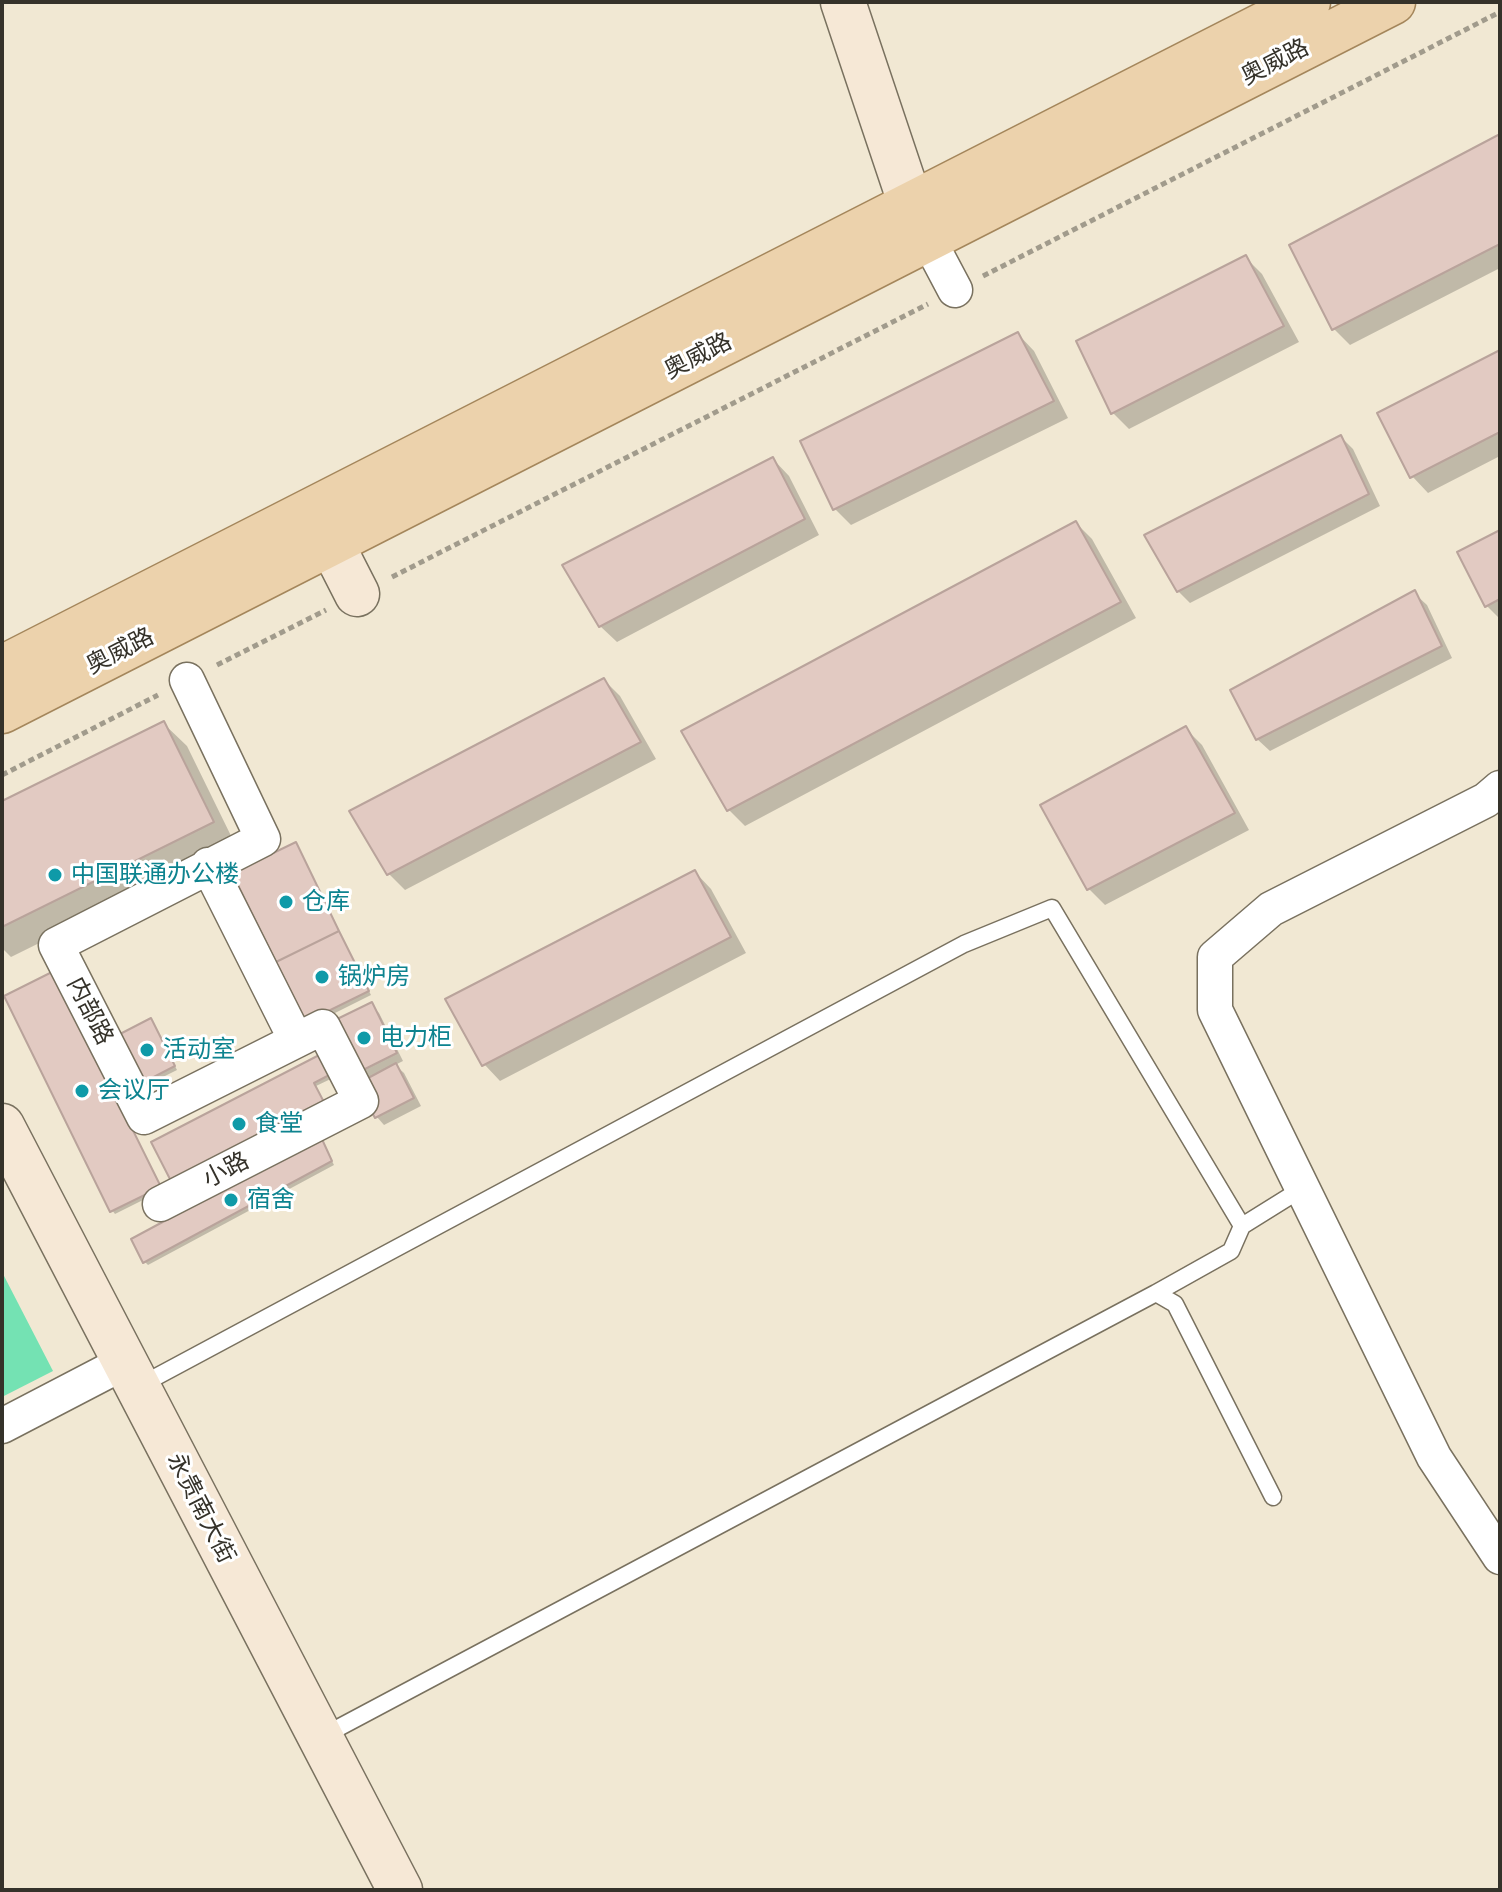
<!DOCTYPE html>
<html>
<head>
<meta charset="utf-8">
<style>
	body { margin:0 }
	#map { position:relative; width:1502px; height:1892px; overflow:hidden; background:#f1e8d3; font-family:"Public Sans",sans-serif }
	canvas { display:block }
	.frame { position:absolute; inset:0; border:4px solid #35322a; pointer-events:none }
</style>
</head>
<body>
<div id="map">
<canvas width="1502" height="1892"></canvas>
<div class="frame"></div>
</div>
<script>
const context = document.querySelector('canvas').getContext('2d');
context.lineJoin = 'round';
function fillPath(path, color) { context.fillStyle = color; context.fill(path, 'evenodd'); }
function strokePath(path, color, width, dash) { context.strokeStyle = color; context.lineWidth = width; context.lineCap = dash ? 'butt' : 'round'; context.setLineDash(dash || []); context.stroke(path); }
function label(font, color, halo, rows, align = 'center') {
  context.font = font + ' "Public Sans","Noto Sans SC",sans-serif'; context.lineWidth = 6; context.setLineDash([]); context.textBaseline = 'middle'; context.strokeStyle = halo; context.fillStyle = color; for (const [text, x, y, turn = 0] of rows) {
    context.save(); context.translate(x, y); context.rotate((+turn || 0) * Math.PI / 180); context.textAlign = isNaN(turn) ? turn : align; if (halo) context.strokeText(text, 0, 0); context.fillText(text, 0, 0); context.restore();
  }
}
const green = new Path2D(`
	M2,1272L53,1371L2,1397Z`);
const shadow = new Path2D(`
	M1500,136V268L1350,345L1334,329Z
	M1246,258L1262,274L1299,342L1129,429L1113,413Z
	M1018,334L1034,351L1068,418L851,525L835,509Z
	M1500,353V456L1428,493L1412,476Z
	M1341,437L1353,449L1380,506L1190,603L1178,591Z
	M773,459L789,476L819,535L617,642L600,626Z
	M1076,523L1092,539L1136,618L745,826L729,810L684,732Z
	M1500,532V617L1499,618L1487,606Z
	M1414,593L1427,605L1452,658L1270,751L1257,739Z
	M604,680L620,696L656,759L405,890L389,874L352,812Z
	M163,723L187,746L236,846L11,957L2,948V803Z
	M1186,729L1202,745L1249,830L1105,905L1089,889Z
	M296,845L371,995L311,1025Z
	M695,872L711,889L746,953L500,1081L484,1064Z
	M57,977L163,1190L115,1214L112,1210Z
	M371,1005L379,1013L403,1061L395,1065L404,1073L421,1106L384,1125L377,1117L358,1071Z
	M154,1024L177,1070L149,1084L146,1081Z
	M324,1055L337,1076L316,1086L328,1110L178,1187Z
	M321,1139L334,1165L148,1265L144,1261Z`);
const building = new Path2D(`
	M1500,134V244L1332,330L1289,245Z
	M1246,255L1284,326L1111,414L1076,341Z
	M1018,332L1054,401L833,510L800,441Z
	M1500,350V432L1410,478L1377,413Z
	M1341,435L1369,494L1177,592L1144,535Z
	M773,457L805,519L599,627L562,565Z
	M1076,521L1121,602L727,811L681,731Z
	M1500,530V599L1485,607L1457,552Z
	M1415,590L1442,646L1256,740L1230,690Z
	M604,678L641,742L387,875L349,811Z
	M164,721L214,822L2,927V801Z
	M1186,726L1235,813L1087,890L1040,805Z
	M296,842L339,931L276,962L232,873Z
	M695,870L731,937L482,1066L445,999Z
	M339,931L369,991L306,1022L276,962Z
	M54,971L161,1187L110,1212L4,996Z
	M372,1002L397,1053L357,1073L331,1022Z
	M151,1018L175,1066L144,1082L120,1034Z
	M325,1052L335,1072L314,1083L326,1106L173,1185L151,1142Z
	M396,1063L414,1098L375,1118L357,1084Z
	M321,1137L332,1161L143,1263L131,1239Z`);
const path = new Path2D(`
	M983,276L1500,12
	M392,577L928,304
	M217,665L326,610
	M2,775L158,695`);
const lane = new Path2D(`
	M1156,1293L1231,1251L1242,1226L1303,1188
	M139,1386L964,944L1052,908L1242,1226
	M323,1736L1156,1293L1175,1304L1273,1497`);
const street = new Path2D(`
	M928,239L955,290
	M1500,788L1486,800L1271,909L1215,957V1010L1434,1457L1500,1557
	M208,865L296,1040
	M160,1204L361,1101L323,1027L144,1117L56,945L263,839L187,680
	M2,1426L125,1362`);
const secondary = new Path2D(`
	M843,2L911,205L927,237
	M331,543L357,594
	M2,1126L400,1890`);
const primary = new Path2D(`
	M2,668L1308,2
	M2,711L1393,2`);
const markers = [
	[55,875,8,"#0f9aa8"],
	[286,902,8,"#0f9aa8"],
	[322,977,8,"#0f9aa8"],
	[364,1038,8,"#0f9aa8"],
	[147,1050,8,"#0f9aa8"],
	[82,1091,8,"#0f9aa8"],
	[239,1124,8,"#0f9aa8"],
	[231,1200,8,"#0f9aa8"]
];
const streetNames = [
	["奥威路",1275,62,-27],
	["奥威路",698,356,-27],
	["奥威路",120,651,-27],
	["内部路",90,1011,63],
	["小路",226,1170,-27],
	["永贵南大街",201,1508,63]
];
const cultureNames = [
	["中国联通办公楼",71,875],
	["仓库",302,902],
	["锅炉房",338,977],
	["电力柜",380,1038],
	["活动室",163,1050],
	["会议厅",98,1091],
	["食堂",255,1124],
	["宿舍",247,1200]
];
fillPath(green, '#74e2b3');
fillPath(shadow, '#0003');
fillPath(building, '#e2cac2');
strokePath(building, '#b9a39b', 2);
strokePath(lane, '#79715f', 19);
strokePath(street, '#79715f', 37);
strokePath(secondary, '#79715f', 47);
strokePath(primary, '#a4865b', 47);
strokePath(path, '#a19b8c', 5, [6, 4]);
strokePath(lane, '#fff', 16);
strokePath(street, '#fff', 34);
strokePath(secondary, '#f6e8d6', 44);
strokePath(primary, '#ecd2ac', 44);
for (const [x, y, r, color] of markers) { const dot = new Path2D(); dot.arc(x, y, r, 0, 2 * Math.PI); context.fillStyle = color; context.fill(dot); strokePath(dot, '#fff', 3); }
label('24px', '#35322a', '#fff', streetNames);
label('24px', '#0d838f', '#fff', cultureNames, 'left');
</script>
</body>
</html>
